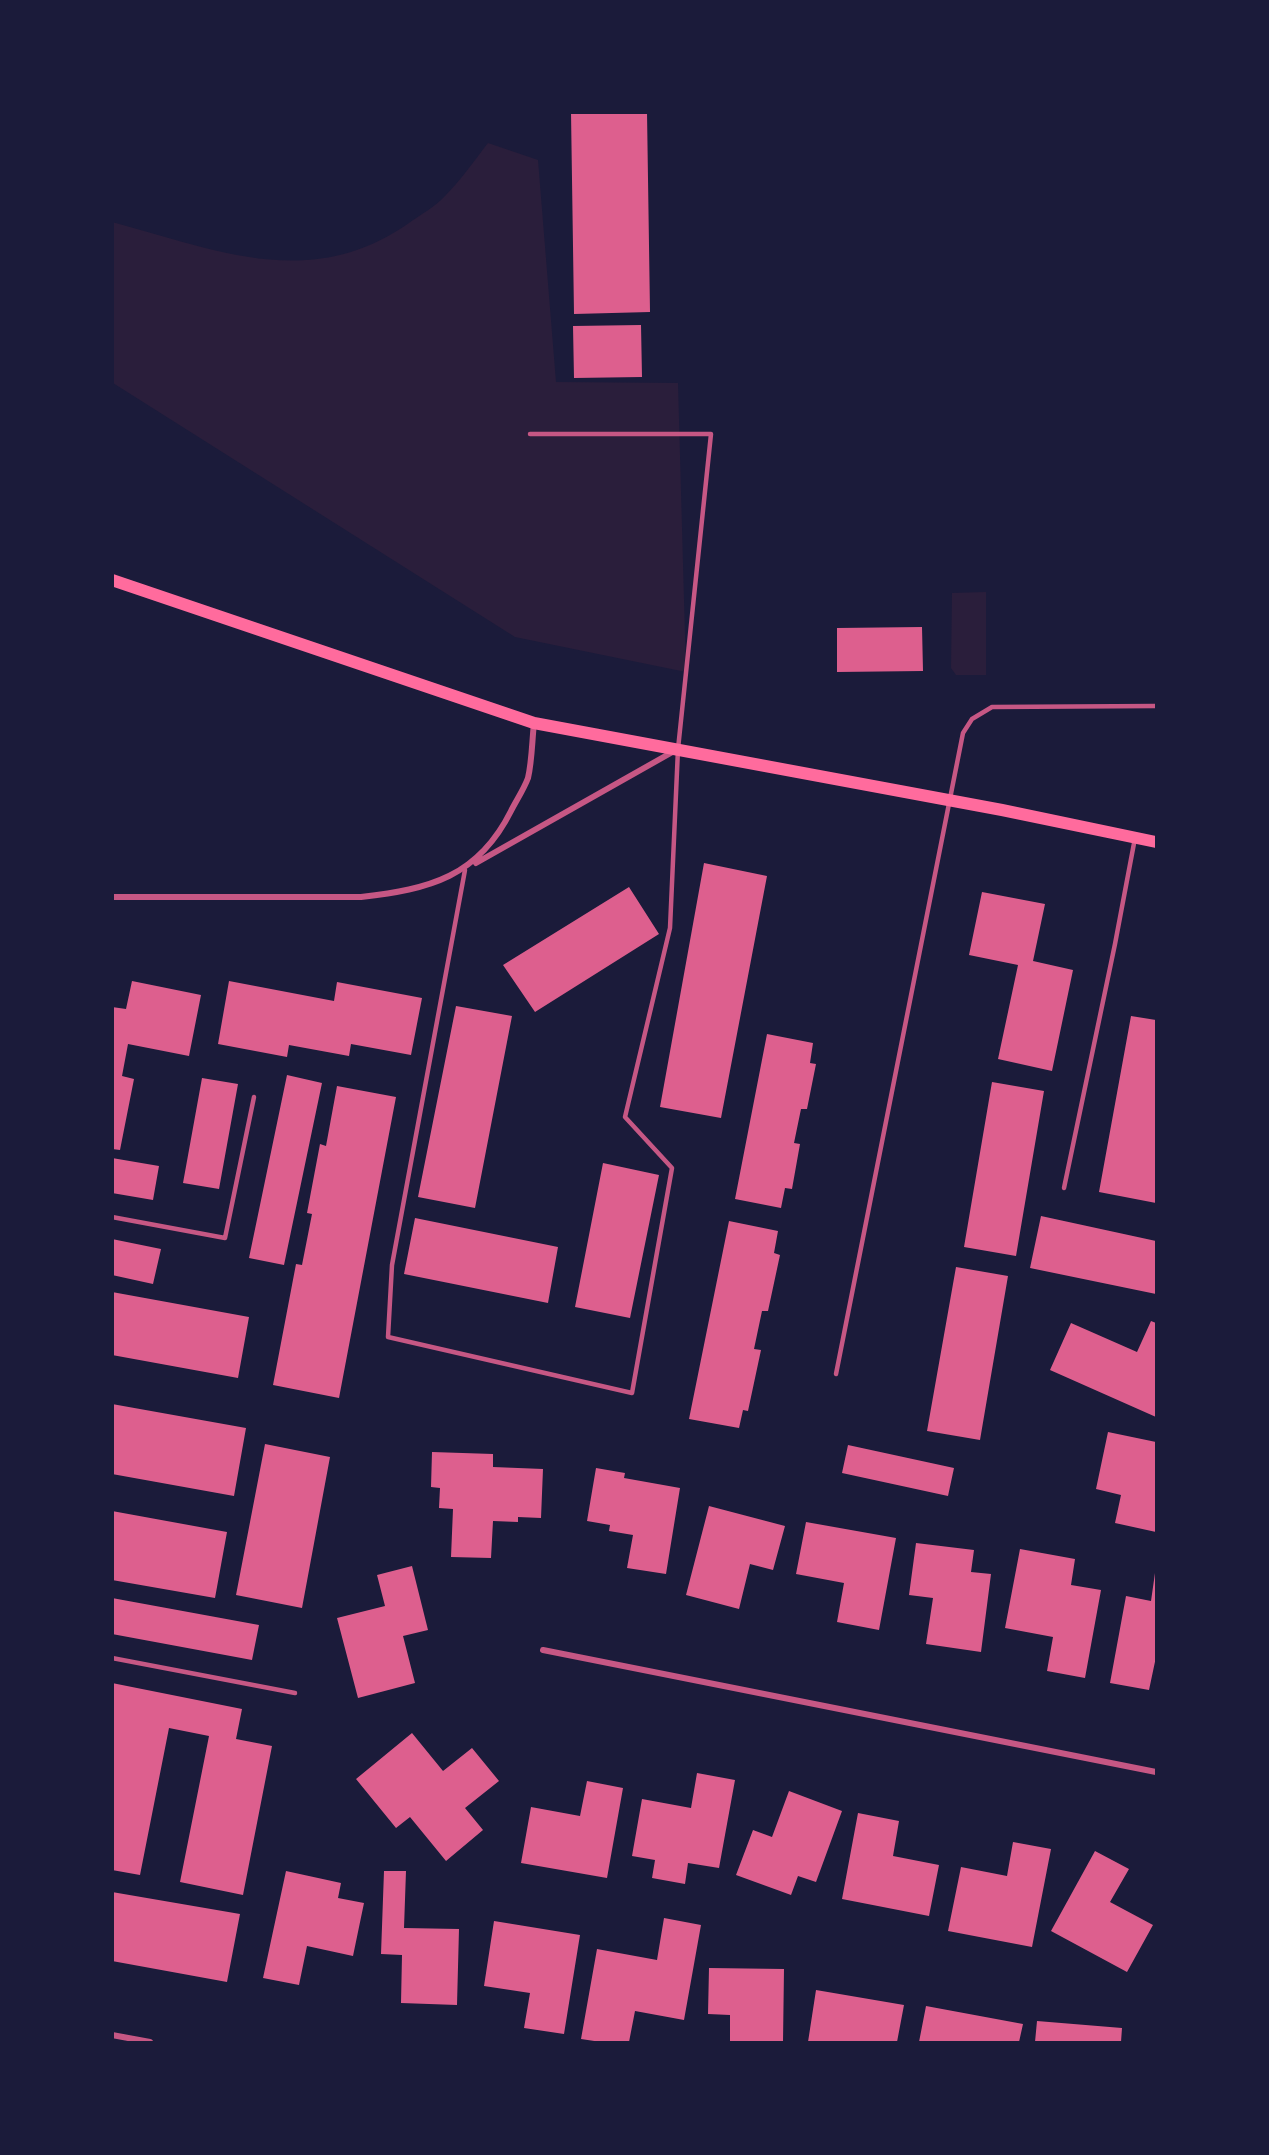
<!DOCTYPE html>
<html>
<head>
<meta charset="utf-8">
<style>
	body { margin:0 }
	#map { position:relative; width:1269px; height:2155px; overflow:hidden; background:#1b1b3a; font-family:"Open Sans",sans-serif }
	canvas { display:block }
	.frame { position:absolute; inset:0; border:114px solid #1b1b3a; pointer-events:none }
</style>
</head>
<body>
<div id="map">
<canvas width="1269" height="2155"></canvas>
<div class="frame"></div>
</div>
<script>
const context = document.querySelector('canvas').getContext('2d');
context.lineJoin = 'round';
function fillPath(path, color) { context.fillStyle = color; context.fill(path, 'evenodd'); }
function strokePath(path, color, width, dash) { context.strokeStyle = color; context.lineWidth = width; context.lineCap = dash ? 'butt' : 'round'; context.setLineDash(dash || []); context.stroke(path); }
const green = new Path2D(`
	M488,143L538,160L556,382L678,383L686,672L515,637L113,383L112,222C216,250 311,292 409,223C420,215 435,207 445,196C461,180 474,161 488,143Z
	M986,592V675H956L951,668L952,593Z`);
const building = new Path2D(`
	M571,112H647L650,312L574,314Z
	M641,325L642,377L574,378L573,326Z
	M922,627L923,671L837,672V628Z
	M704,863L767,876L721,1118L660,1107Z
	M629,887L659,934L535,1012L503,965Z
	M982,892L1045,904L1033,961L1073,970L1052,1071L998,1059L1018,965L969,955Z
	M132,981L201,995L189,1056L128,1044L122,1076L134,1079L120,1150L112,1149V1007L126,1009Z
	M229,981L334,1001L337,982L422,998L411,1055L351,1044L349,1056L289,1045L287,1057L218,1044Z
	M456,1006L512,1016L475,1208L418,1197Z
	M1131,1016L1156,1020V1203L1099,1192Z
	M767,1034L813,1043L810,1063L816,1064L807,1109H801L794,1143L800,1144L792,1189L785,1188L781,1208L735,1199Z
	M287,1075L322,1083L284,1265L249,1258Z
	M202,1078L238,1084L219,1189L183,1183Z
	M992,1082L1044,1091L1016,1256L964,1247Z
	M337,1086L396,1097L339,1398L273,1385L296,1264L302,1265L312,1214L307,1213L320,1144L326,1146Z
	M112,1158L159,1166L153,1200L112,1193Z
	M603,1163L659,1175L630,1318L575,1307Z
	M1041,1216L1156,1241V1294L1030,1268Z
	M415,1218L558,1247L548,1303L404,1274Z
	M729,1221L778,1231L774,1253L780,1255L768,1311H762L754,1349L761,1350L748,1411L743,1410L739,1428L689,1419Z
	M112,1239L161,1249L153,1284L112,1275Z
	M956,1267L1008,1276L980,1440L927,1431Z
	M112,1292L249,1317L238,1378L112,1355Z
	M1151,1321L1156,1323V1417L1050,1370L1071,1323L1137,1352Z
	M112,1404L246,1428L234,1496L112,1474Z
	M1108,1432L1156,1442V1532L1115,1523L1121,1495L1096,1489Z
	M265,1444L330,1457L302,1608L236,1595Z
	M848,1445L954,1468L948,1496L842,1473Z
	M432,1452L493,1454V1467L543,1469L541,1518L518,1517V1522L493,1521L491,1558L451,1557L453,1509L439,1508L440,1488L431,1487Z
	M596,1468L625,1473L624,1478L680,1488L666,1574L627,1568L633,1535L609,1531L610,1525L587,1521Z
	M709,1506L785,1526L773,1570L750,1564L739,1609L686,1595Z
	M112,1511L227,1532L215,1598L112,1580Z
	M806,1522L896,1538L879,1630L837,1622L844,1583L796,1574Z
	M916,1543L974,1550L971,1572L991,1574L981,1652L926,1644L933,1598L909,1595Z
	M1020,1549L1075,1559L1071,1585L1101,1590L1085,1678L1047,1671L1053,1637L1005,1628Z
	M412,1566L428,1630L403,1636L415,1683L358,1698L337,1618L385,1606L377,1575Z
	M1155,1573L1156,1657L1149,1690L1110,1683L1126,1596L1151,1601Z
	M112,1598L259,1625L252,1660L112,1634Z
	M112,1683L242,1709L236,1739L272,1746L243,1895L180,1882L209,1736L169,1728L140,1875L112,1870Z
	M412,1733L443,1771L472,1748L499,1781L465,1808L483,1830L446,1861L410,1817L396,1828L356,1779Z
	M697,1773L735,1780L719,1868L688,1863L685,1884L652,1878L655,1860L632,1856L642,1799L691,1808Z
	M587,1781L623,1788L607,1878L521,1863L531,1807L580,1816Z
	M789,1791L842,1811L816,1882L798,1876L791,1895L736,1875L753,1830L772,1837Z
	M858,1813L899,1821L893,1856L939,1865L929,1916L842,1899Z
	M1013,1842L1051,1849L1032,1947L948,1931L961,1867L1007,1876Z
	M1095,1851L1129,1869L1110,1902L1153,1925L1127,1972L1051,1931Z
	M286,1871L341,1883L338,1898L364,1903L353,1956L307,1946L299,1985L263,1978Z
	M384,1871H406L404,1928L459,1929L457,2005L401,2003L402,1955L381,1954Z
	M112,1892L240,1914L227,1982L112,1961Z
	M664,1918L701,1925L684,2020L635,2011L629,2042H601L581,2039L597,1949L657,1960Z
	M494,1921L580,1935L564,2034L524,2028L530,1993L484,1986Z
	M709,1968L784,1969L783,2042H730V2015L708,2014Z
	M816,1990L904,2005L897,2042H808Z
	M926,2006L1023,2024L1019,2042H919Z
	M1037,2021L1122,2028L1121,2042H1035Z`);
const service = new Path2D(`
	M465,870L392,1265L388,1337L632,1393L672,1168L625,1117L670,928L678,749L711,434H530
	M1064,1188L1115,944L1135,838
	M112,1217L225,1238L254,1097
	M836,1374L963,733L972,719L992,707L1156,706
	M112,1658L295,1693`);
const minor = new Path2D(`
	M476,863L676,750
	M112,897H361C430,889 478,877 511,811C516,801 524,789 528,778C532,761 532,741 534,723
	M543,1650L1156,1772
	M112,2035L150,2042`);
const secondary = new Path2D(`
	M112,580L534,723L1002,810L1156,842`);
fillPath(green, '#2a1e3b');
fillPath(building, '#dd5f8e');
strokePath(service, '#c65784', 4.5);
strokePath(minor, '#c65784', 6);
strokePath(secondary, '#ff6b9d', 12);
</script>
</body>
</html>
